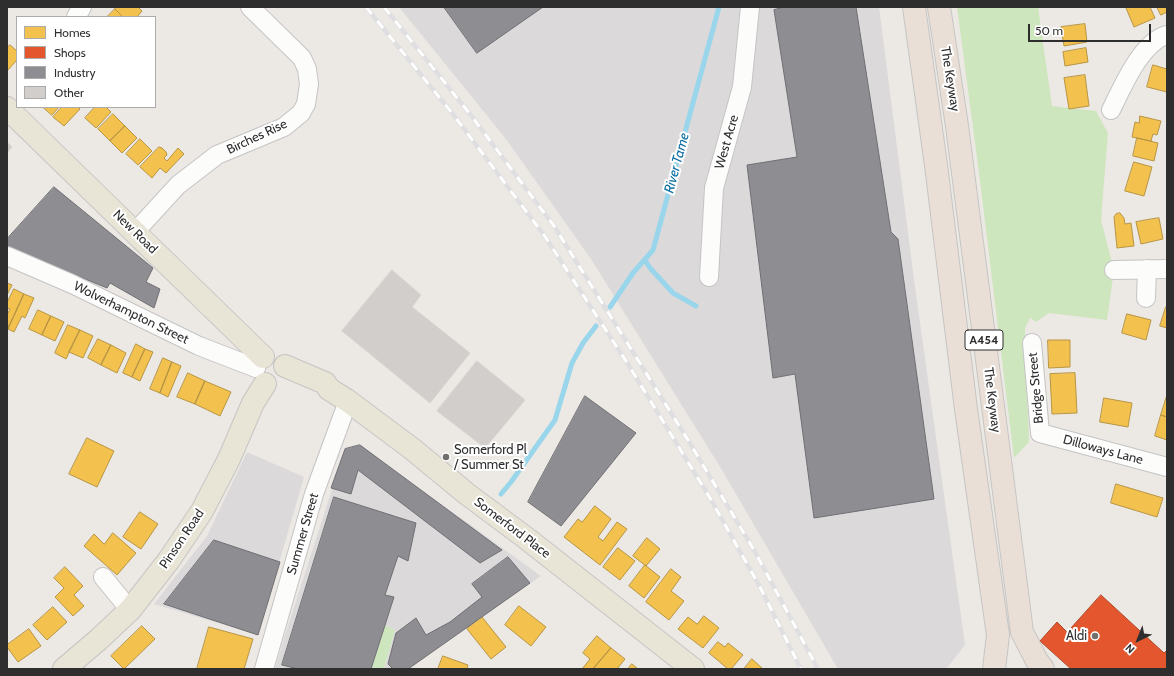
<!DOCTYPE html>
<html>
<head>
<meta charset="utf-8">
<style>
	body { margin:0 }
	#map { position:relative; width:1174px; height:676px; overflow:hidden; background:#ece8e4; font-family:Cabin,sans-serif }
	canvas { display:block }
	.frame { position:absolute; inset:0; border:8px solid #2e2e2e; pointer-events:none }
	.legend { position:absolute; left:16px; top:16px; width:140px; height:92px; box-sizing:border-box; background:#fff; border:1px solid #ababab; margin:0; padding:5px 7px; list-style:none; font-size:12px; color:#2e2e2e }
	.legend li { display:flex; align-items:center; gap:8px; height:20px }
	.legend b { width:20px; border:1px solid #ababab }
	.north { position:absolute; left:1118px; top:620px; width:40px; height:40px; -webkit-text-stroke:3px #fff; paint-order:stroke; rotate:223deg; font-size:11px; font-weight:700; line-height:16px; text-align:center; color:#2e2e2e }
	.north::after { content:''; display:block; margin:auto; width:14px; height:18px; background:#2e2e2e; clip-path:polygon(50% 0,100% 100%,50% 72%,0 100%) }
	.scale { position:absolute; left:1028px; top:24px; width:123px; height:18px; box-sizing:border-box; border:2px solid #2e2e2e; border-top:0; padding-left:5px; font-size:12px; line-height:14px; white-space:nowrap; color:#2e2e2e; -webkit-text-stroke:3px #fff; paint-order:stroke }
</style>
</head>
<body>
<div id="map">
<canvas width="1174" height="676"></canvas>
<div class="frame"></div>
<ul class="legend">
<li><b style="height:11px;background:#f2c14e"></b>Homes</li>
<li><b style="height:11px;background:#e4572e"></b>Shops</li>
<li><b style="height:11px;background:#8d8d92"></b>Industry</li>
<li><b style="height:11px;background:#d1cecb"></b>Other</li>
</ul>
<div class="north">N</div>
<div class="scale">50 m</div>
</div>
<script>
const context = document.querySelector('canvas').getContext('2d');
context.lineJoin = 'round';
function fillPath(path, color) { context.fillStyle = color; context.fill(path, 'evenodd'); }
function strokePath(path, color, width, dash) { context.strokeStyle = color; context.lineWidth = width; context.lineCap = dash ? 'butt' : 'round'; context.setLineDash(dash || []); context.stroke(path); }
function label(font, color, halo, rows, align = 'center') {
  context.font = font + ' Cabin,sans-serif'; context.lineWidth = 4; context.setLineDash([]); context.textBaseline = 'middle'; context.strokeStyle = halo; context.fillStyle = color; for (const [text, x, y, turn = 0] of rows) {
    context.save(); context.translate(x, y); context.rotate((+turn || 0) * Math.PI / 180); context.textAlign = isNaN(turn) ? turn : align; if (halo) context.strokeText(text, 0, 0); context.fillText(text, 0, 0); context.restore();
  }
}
const industrial = new Path2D(`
	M399,7H879L915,287L965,645L946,669H838L722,470L591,259L506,139Z
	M360,445L541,576L409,669H384L395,630L385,625L371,669H275L285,635L345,449Z
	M247,452L304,477L258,635L154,604L207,536Z`);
const green = new Path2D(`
	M957,7H1038L1052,106L1096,111L1108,133L1101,220L1114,270L1107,320L1049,313L1036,322L1030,318L1025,328L1029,442L1014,458L979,173Z
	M385,625L395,630L384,669H371Z`);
const homes = new Path2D(`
	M116,7H138L142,11L137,17H123L115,9Z
	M1129,7H1150L1155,18L1134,27L1126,8Z
	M1157,7H1167V12L1161,15Z
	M115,9L123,17H107Z
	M1085,24L1087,42L1064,46L1061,27Z
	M10,45L17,51V60L7,71V48Z
	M1086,48L1088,62L1065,66L1063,52Z
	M1153,65L1167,69V92L1147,87Z
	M1085,75L1089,106L1069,109L1064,78Z
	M43,107H59L52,115Z
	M62,107H78L80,109L64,126L53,117Z
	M95,107H106L111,112L96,128L85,118Z
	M113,114L125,126L110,141L98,129Z
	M1140,116L1161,121L1157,135L1153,134L1151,141L1132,137L1135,122L1139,123Z
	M125,126L137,138L122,153L110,141Z
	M1137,138L1158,143L1154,161L1133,156Z
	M140,139L152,151L138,165L126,154Z
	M159,147L162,148L166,152L167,155L164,158L167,161L178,148L184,154L166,173L160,168L152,178L140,167Z
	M1134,162L1152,167L1144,196L1125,191Z
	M1120,213L1124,218L1125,224L1131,223L1134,246L1117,248L1114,217L1116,214Z
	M1159,218L1163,239L1141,244L1136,222Z
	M7,283L12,285L7,295Z
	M14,289L24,294L8,329L7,315L10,309L7,308V303Z
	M24,294L34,298L25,318L22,316L14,332L8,329Z
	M1166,307H1167V328L1160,326Z
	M38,310L51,316L42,335L29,329Z
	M1127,314L1151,320L1146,340L1122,333Z
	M51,316L64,322L55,341L42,335Z
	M68,325L80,330L66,359L55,353Z
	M80,330L93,336L83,358L69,352Z
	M98,339L111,345L101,365L88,358Z
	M1048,340H1070V367L1049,368Z
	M136,344L145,349L132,377L123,373Z
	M111,345L126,353L117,373L101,365Z
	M145,349L153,352L140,381L132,377Z
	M163,358L172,362L160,393L150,389Z
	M172,362L181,366L168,397L160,393Z
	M188,373L205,381L195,404L177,397Z
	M1075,373L1077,413L1052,414L1050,374Z
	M205,381L231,392L220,416L195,404Z
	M1167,395V417L1161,415Z
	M1104,398L1132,403L1128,427L1100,422Z
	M1161,415L1167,417V440L1155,436Z
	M87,438L114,451L97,487L69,474Z
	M1116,484L1163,498L1157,517L1111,503Z
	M595,506L611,519L598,537L603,541L617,522L627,529L600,565L564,537L578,519L582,522Z
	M140,512L158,524L141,549L123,537Z
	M113,533L136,553L117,575L84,546L94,534L104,544Z
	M647,538L660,549L646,566L633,556Z
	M618,548L635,561L620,580L603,567Z
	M645,565L660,577L644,598L629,586Z
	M65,567L83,586L74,595L84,606L73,616L55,597L64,588L54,578Z
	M671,569L681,577L671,591L684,601L669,620L646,602Z
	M519,606L546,627L531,646L505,625Z
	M53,607L67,622L47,640L33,625Z
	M704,616L719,628L703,648L678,629L688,617L697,624Z
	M482,617L506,647L491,659L467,629Z
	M142,626L155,639L124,669L111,656Z
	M209,627L253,639L244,669H197Z
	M29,629L41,646L18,662L7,647V645Z
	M597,636L611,648L593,669H582L590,659L583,653Z
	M718,642L725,647L728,643L743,655L731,669H728L709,653Z
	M611,648L625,659L617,669H593Z
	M443,656L468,665L467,669H438Z
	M752,659L762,668L761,669H744Z
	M632,664L638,669H628Z`);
const shops = new Path2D(`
	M1101,595L1164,653L1167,650V669H1071L1040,641L1057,622L1067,632Z`);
const industry = new Path2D(`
	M444,7H543L477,53Z
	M785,7H856L891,232L898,239L934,499L814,518L795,374L773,378L747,165L797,157L774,10Z
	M54,187L153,268L146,282L160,289L154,308L110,283L107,288L7,247V239Z
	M585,396L636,433L561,526L528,502Z
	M360,445L502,550L480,563L358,470L351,494L331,488L345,449Z
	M334,497L416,523L408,561L398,556L385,595L394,597L371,669H298L282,665Z
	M214,540L280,562L258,635L164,604Z
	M508,557L530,583L408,669H393L388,664L396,633L416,618L426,635L450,622L482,597L472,584Z`);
const stream = new Path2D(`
	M645,260L650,268L673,293L696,306
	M610,307L633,273L653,250L719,7
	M501,494L511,482L555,420L572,363L583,343L596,326`);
const building = new Path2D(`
	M7,142L12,147L7,153Z
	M392,270L421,295L412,307L470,353L430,403L342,331Z
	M477,361L525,400L485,448L437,411Z`);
const minor = new Path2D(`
	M76,17L82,7
	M1111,110C1122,88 1141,42 1167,35
	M135,232L178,185L217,155L284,127L301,113L306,104L309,84L307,69L302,58L250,7
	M7,256L72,284L199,346L256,368
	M1114,270L1167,269
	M709,277L714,188L742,87L750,7
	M1146,298L1147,269
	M1032,343L1040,433L1167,467
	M103,577L130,610
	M264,669L314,494L348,401`);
const major = new Path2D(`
	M7,108L263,357
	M285,366L325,383L329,389L348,401L411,448L467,494L526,538L693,669
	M64,669L98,640L130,610L169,560L202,511L229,459L253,403L265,384`);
const highway = new Path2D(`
	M914,7L936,165L966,409L998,635L994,669
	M939,7L957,126L1022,632L1037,661L1043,669`);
const rail = new Path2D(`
	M366,7L452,113L544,235L626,361L710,498L760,587L801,669
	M384,7L470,114L554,226L688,440L754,550L818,669`);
const markers = [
	[446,457,4,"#706f6e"],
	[1095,636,4,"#706f6e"]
];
const shields = [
	[984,340,38]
];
const shieldNames = [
	["A454",984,340]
];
const streetNames = [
	["The Keyway",950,79,81],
	["Birches Rise",257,137,-25],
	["West Acre",727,142,-74],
	["New Road",135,232,44],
	["Wolverhampton Street",131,313,26],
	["Bridge Street",1036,388,-95],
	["The Keyway",992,400,83],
	["Dilloways Lane",1103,450,15],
	["Somerford Place",512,528,37],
	["Summer Street",303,534,-74],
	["Pinson Road",182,539,-56]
];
const poiNames = [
	["Somerford Pl",454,450],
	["/ Summer St",454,465],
	["Aldi",1087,636,"right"]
];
const waterNames = [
	["River Tame",677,163,-75]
];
fillPath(industrial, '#dcd9db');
fillPath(green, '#cee6be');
fillPath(homes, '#f2c14e');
strokePath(homes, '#b79544', 1);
fillPath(shops, '#e4572e');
strokePath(shops, '#ad4b2e', 1);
fillPath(industry, '#8d8d92');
strokePath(industry, '#707074', 1);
strokePath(stream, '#99d6ec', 5);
fillPath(building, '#d1cecb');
strokePath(building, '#d7d4d0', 1);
strokePath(minor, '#c5c4c5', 20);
strokePath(major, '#c6c5c4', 24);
strokePath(highway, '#c6c5c4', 24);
strokePath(minor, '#fcfcfb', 18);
strokePath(major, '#e8e4d6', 22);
strokePath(highway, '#eadfd6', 22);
strokePath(rail, '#dfdfe1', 4.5);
strokePath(rail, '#fff', 3, [9]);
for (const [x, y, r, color] of markers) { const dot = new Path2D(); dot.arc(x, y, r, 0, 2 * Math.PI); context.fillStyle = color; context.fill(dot); strokePath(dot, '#fff', 1.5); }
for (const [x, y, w] of shields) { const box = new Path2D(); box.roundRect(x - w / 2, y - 10, w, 20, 3); context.fillStyle = '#fff'; context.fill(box); strokePath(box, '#2e2e2e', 1); }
label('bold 12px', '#2e2e2e', null, shieldNames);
label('13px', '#2e2e2e', '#fff', streetNames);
label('13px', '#2e2e2e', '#fff', poiNames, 'left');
label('italic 14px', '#0d6fa3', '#fff', waterNames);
</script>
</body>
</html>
